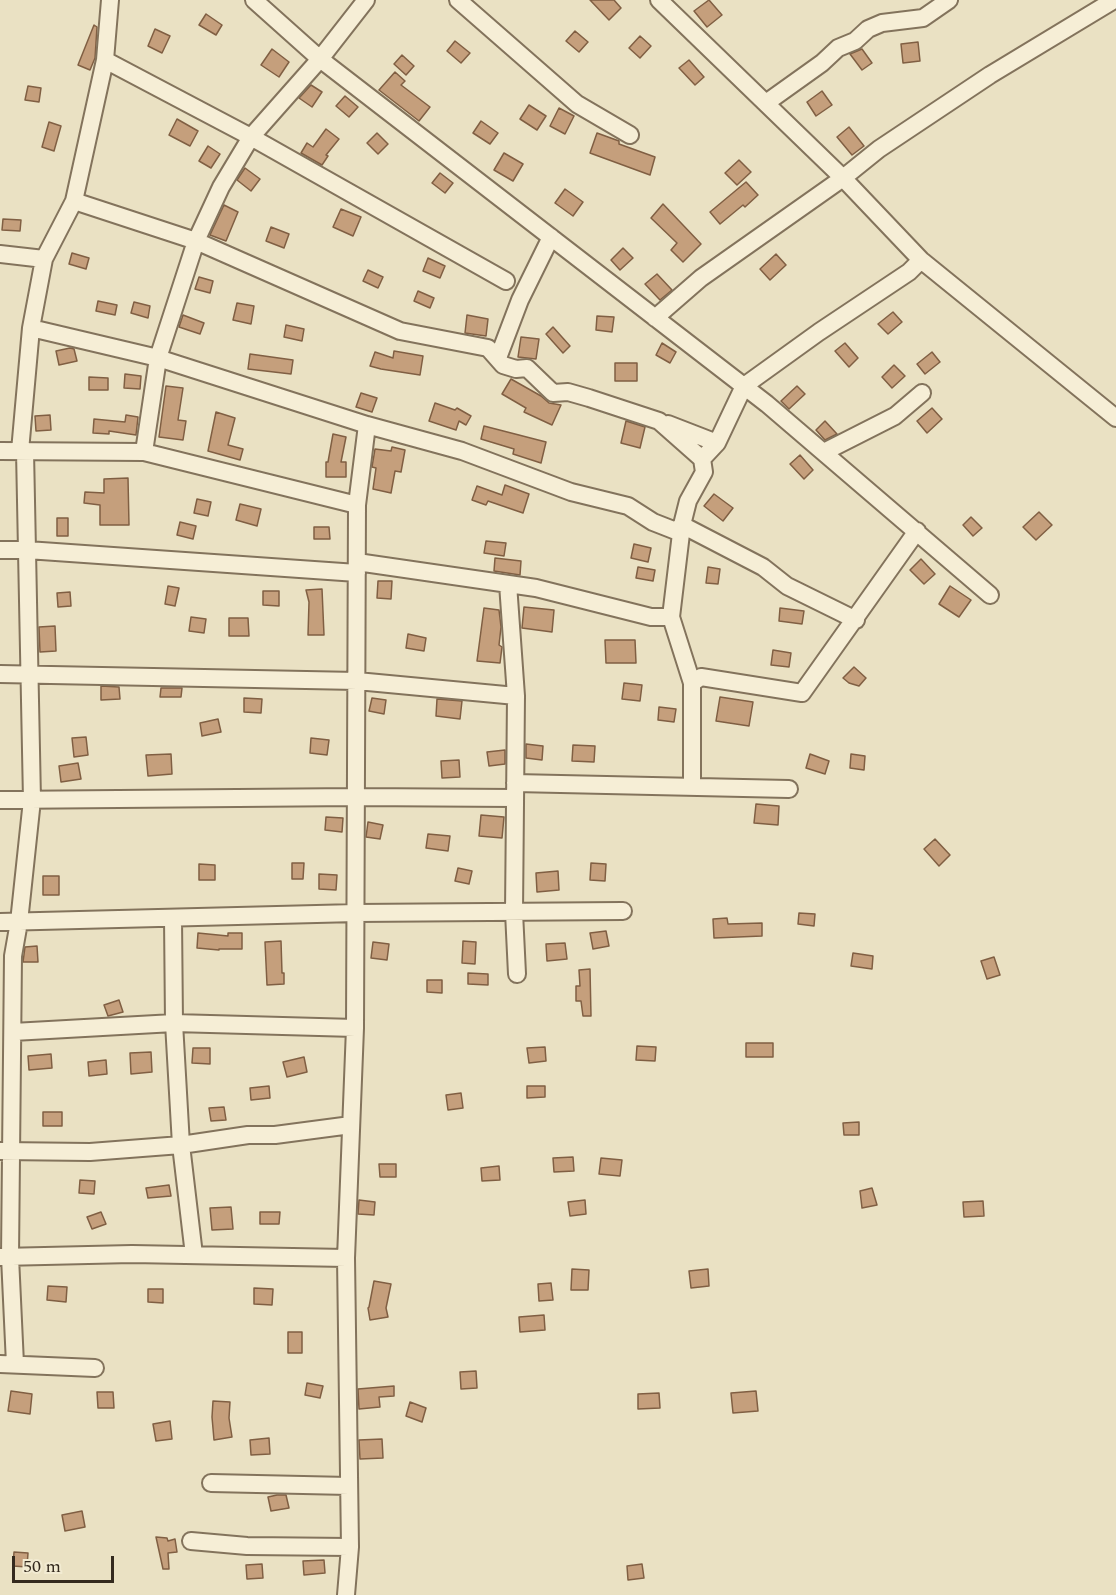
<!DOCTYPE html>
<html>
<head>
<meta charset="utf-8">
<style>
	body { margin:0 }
	#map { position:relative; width:1116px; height:1595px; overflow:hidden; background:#eae1c3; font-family:Spectral,serif }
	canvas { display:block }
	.scale { position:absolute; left:12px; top:1556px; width:102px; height:27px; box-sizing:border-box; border:3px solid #342a1e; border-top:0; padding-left:8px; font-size:18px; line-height:21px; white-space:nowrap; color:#342a1e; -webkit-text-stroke:4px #f2ebd2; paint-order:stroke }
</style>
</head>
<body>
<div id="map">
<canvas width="1116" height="1595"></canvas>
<div class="scale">50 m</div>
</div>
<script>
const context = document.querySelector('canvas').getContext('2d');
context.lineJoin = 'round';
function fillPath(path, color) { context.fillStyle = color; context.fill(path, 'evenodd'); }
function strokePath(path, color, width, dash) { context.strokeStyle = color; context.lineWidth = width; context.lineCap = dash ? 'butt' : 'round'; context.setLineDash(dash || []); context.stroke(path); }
const building = new Path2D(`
	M590,0H614L621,8L609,20Z
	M709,0L722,15L707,27L694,11Z
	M206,14L222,25L216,35L199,25Z
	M94,25L97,27L95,58L90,70L78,65Z
	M155,29L170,36L162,53L148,46Z
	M575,31L588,42L579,52L566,41Z
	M640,36L651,46L640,58L629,48Z
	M455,41L470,53L461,63L447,51Z
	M918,42L920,61L903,63L901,44Z
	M272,49L289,62L279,77L261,65Z
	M862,49L872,63L862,70L850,54Z
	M402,55L414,66L406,75L394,64Z
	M689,60L704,77L695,85L679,68Z
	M395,72L405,81L401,85L430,107L419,121L379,90Z
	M311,85L322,92L312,107L299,98Z
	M28,86L41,88L39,102L25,100Z
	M822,91L832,105L816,116L807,102Z
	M345,96L358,107L349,117L336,106Z
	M529,105L546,116L537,130L520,119Z
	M559,108L574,116L565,134L550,126Z
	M177,119L198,131L190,146L169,135Z
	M481,121L498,133L490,144L473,133Z
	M49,122L61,126L54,151L42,147Z
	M849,127L864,146L852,155L837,137Z
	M326,129L339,139L326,155L328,156L322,165L301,153L307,143L313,147Z
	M377,133L388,144L378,154L367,143Z
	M597,133L619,141V144L655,157L650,175L590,153Z
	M208,146L220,154L211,168L199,161Z
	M504,153L523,164L513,181L494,170Z
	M739,160L751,172L737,185L725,173Z
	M245,168L260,179L251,191L237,180Z
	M440,173L453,183L445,193L432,183Z
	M746,182L758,195L745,207L743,205L720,224L710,212Z
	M565,189L583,202L573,216L555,203Z
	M663,204L701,244L683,262L671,250L677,243L651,218Z
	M224,205L238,212L226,241L210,235Z
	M341,209L361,217L353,236L333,227Z
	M3,219L21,220L20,231L2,230Z
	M271,227L289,234L284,248L266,241Z
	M623,248L633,258L620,270L611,260Z
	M72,253L89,258L86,269L69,264Z
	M776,254L786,265L770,280L760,269Z
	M428,258L445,266L440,278L423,271Z
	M368,270L383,277L378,288L363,281Z
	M657,274L672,290L660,300L645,284Z
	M199,277L213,281L210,293L195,289Z
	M418,291L434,298L430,308L414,301Z
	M98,301L117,305L115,315L96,311Z
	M134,302L150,306L148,318L131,313Z
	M237,303L254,306L251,324L233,320Z
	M893,312L902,322L888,334L878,324Z
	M183,315L204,323L200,334L179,327Z
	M467,315L488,319L486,336L465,333Z
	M597,316L614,317L612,332L596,330Z
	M286,325L304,329L302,341L284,337Z
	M553,327L570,346L563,353L546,334Z
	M521,337L539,339L536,359L518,357Z
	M662,343L676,352L670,363L656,355Z
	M845,343L858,358L849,367L835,351Z
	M70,348L74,349L77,361L59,365L56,351Z
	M394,351L423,356L420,375L381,369L370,366L375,352L393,358Z
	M932,352L940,362L925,374L917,364Z
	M250,354L293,360L291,374L248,369Z
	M615,363H637V381H615Z
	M894,365L905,376L892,388L882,377Z
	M125,374L141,376L140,389L124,388Z
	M89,377L108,378V390H89Z
	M511,379L541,396L549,403L561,405L552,425L524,412L526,408L502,394Z
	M166,386L183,388L178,420L186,421L183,440L159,437Z
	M797,386L805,394L789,409L781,401Z
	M361,393L377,398L372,412L356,407Z
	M435,403L455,410L457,408L471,416L466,425L459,421L456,430L429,421Z
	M932,408L942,419L927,433L917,421Z
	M216,412L235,418L228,445L243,449L240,460L208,451Z
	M50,415L51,430L36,431L35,416Z
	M126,415L138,417L136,435L109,431V434L93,433L94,419L125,422Z
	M626,421L645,427L640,448L621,443Z
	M825,421L837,434L825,440L816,430Z
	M484,426L546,442L541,463L513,454L514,449L481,439Z
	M333,434L346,437L341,462H346V477H326V462H328Z
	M392,447L405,450L401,472L395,471L391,493L373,489L376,468L372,467L375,449L391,451Z
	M800,455L813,470L804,479L790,464Z
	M128,478L129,525H100V505L84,503L85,492L104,493V479Z
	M505,485L529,494L523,513L488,501L486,505L472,500L477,486L502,495Z
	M714,494L733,508L723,521L704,506Z
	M197,499L211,502L208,516L194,513Z
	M240,504L261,509L257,526L236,520Z
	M1039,512L1052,525L1036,540L1023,527Z
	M971,517L982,528L973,536L963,525Z
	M57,518H68V536H57Z
	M180,522L196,526L193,539L177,535Z
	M314,527H329L330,539H314Z
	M486,541L506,543L504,556L484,553Z
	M634,544L651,548L648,562L631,558Z
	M495,558L521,561L520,575L494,571Z
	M921,559L935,574L924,584L910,570Z
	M638,567L655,570L653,581L636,578Z
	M708,567L720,569L718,584L706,583Z
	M378,581H392L391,599L377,598Z
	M168,586L179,588L175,606L165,604Z
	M950,586L971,600L959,617L939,604Z
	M322,589L324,635H308L309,602L306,590Z
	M263,591H279V606L263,605Z
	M70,592L71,606L58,607L57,593Z
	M524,607L554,610L552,632L522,628Z
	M484,608L499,610L501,627L499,645L502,647L500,663L477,661Z
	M780,608L804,611L802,624L779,621Z
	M191,617L206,619L204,633L189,631Z
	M229,618H248L249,636H229Z
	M55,626L56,651L40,652L39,627Z
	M408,634L426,638L424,651L406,648Z
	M605,640H635L636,663H606Z
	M773,650L791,653L789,667L771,665Z
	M854,667L866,678L859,686L849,683L843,678Z
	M624,683L642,685L640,701L622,699Z
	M101,686L119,687L120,699L101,700Z
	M161,688H182L181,697H160Z
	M720,697L753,702L749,726L716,721Z
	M244,698L262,699L261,713L244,712Z
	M372,698L386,700L384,714L369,711Z
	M437,699L462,701L460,719L436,716Z
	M659,707L676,709L674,722L658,720Z
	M218,719L221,732L202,736L200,723Z
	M86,737L88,755L74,757L72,738Z
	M311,738L329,740L327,755L310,753Z
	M526,744L543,746L542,760L526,758Z
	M573,745L595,746L594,762L572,761Z
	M505,750V764L489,766L487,752Z
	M171,754L172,774L148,776L146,755Z
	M810,754L829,761L825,774L806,768Z
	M851,754L865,756L864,770L850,768Z
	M459,760L460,777L442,778L441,761Z
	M78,763L81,779L61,782L59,766Z
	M756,804L779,806L778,825L754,823Z
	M481,815L504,817L502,838L479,836Z
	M326,817L343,818L342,832L325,830Z
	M368,822L383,825L380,839L366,837Z
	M428,834L450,836L448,851L426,848Z
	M935,839L950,855L939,866L924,849Z
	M292,863H304L303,879H292Z
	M591,863L606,864L605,881L590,880Z
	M199,864L215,865V880H199Z
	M458,868L472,871L469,884L455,881Z
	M558,871L559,890L537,892L536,873Z
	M319,874L337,875L336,890L319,889Z
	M43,876H59V895H43Z
	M799,913L815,914L814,926L798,924Z
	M727,918L728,924L762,923V936L714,938L713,919Z
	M606,931L609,946L593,949L590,933Z
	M198,933L228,936V933H242V949H219V950L197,948Z
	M281,941L282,973H284V984L267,985L265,942Z
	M463,941L476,942L475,964L462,963Z
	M373,942L389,944L387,960L371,958Z
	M565,943L567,959L547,961L546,944Z
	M37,946L38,962H23L25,947Z
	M853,953L873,956L872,969L851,966Z
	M994,957L1000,975L987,979L981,961Z
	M590,969L591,1016H583L581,1001H576V986H580L579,970Z
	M468,973L488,974V985L468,984Z
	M427,980H442V993L427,992Z
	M119,1000L123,1012L108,1016L104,1005Z
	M746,1043H773V1057H746Z
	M637,1046L656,1047L655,1061L636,1060Z
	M545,1047L546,1061L529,1063L527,1048Z
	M193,1048H210V1064L192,1063Z
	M151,1052L152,1072L131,1074L130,1053Z
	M51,1054L52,1068L29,1070L28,1056Z
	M304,1057L307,1072L287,1077L283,1062Z
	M106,1060L107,1074L89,1076L88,1062Z
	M269,1086L270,1098L251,1100L250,1088Z
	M527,1086H545V1097L527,1098Z
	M461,1093L463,1108L448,1110L446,1095Z
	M224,1107L226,1120L211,1121L209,1108Z
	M43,1112H62V1126H43Z
	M859,1122V1135H844L843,1123Z
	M573,1157L574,1171L554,1172L553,1158Z
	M601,1158L622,1160L620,1176L599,1174Z
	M379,1164H396V1177H380Z
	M499,1166L500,1180L482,1181L481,1168Z
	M80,1180L95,1181L94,1194L79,1193Z
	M169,1185L171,1196L148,1198L146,1188Z
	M872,1188L877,1205L862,1208L860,1191Z
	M359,1200L375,1202L374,1215L358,1214Z
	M585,1200L586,1214L570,1216L568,1202Z
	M983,1201L984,1216L964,1217L963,1202Z
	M231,1207L233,1229L212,1230L210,1208Z
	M101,1212L106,1224L92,1229L87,1217Z
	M260,1212H280L279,1224H260Z
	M572,1269L589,1270L588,1290H571Z
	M708,1269L709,1286L691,1288L689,1271Z
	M374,1281L391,1284L386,1308L388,1317L370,1320L368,1308L369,1307Z
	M551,1283L553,1300L539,1301L538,1284Z
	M48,1286L67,1287L66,1302L47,1300Z
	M254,1288L273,1289L272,1305L254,1304Z
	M148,1289H163V1303L148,1302Z
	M544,1315L545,1330L520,1332L519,1317Z
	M288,1332H302V1353H288Z
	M476,1371L477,1388L461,1389L460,1372Z
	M307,1383L323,1386L320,1398L305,1395Z
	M394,1386V1396L379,1397L380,1407L359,1409L358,1389Z
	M11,1391L32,1394L30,1414L8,1411Z
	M756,1391L758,1411L733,1413L731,1393Z
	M97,1392H113L114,1408H98Z
	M659,1393L660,1408L638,1409V1394Z
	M213,1401L230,1402L229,1418L232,1437L214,1440L212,1417Z
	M410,1402L426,1408L422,1422L406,1416Z
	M170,1421L172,1439L156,1441L153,1424Z
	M269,1438L270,1454L251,1455L250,1440Z
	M382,1439L383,1458L360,1459L359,1440Z
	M277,1495H286L289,1508L271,1511L268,1497Z
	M82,1511L85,1527L65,1531L62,1515Z
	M156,1537L167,1538L168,1541L175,1539L177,1552L168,1553L169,1569H163Z
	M14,1552L28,1553L27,1567L13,1566Z
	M324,1560L325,1573L304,1575L303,1561Z
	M262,1564L263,1578L247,1579L246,1565Z
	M642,1564L644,1578L628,1580L627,1566Z`);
const minor = new Path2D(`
	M254,0L320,59L767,404L990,595
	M458,0L577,104L630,135
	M659,0L843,178L921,260L1116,418
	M105,60L251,137L506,281
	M766,103L822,63L838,48L855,41L868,29L882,23L923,18L949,0
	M74,201L196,241L400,331L488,348L503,365L516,369L527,368L553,393L568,392L589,398L659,421L702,459L717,443L744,386L819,332L909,272L921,260
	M0,254L44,259
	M655,318L701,278L843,178L879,149L990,75L1114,0
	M31,328L158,358L367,425L462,451L571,492L628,506L653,522L676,531L682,525L688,501L704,472L702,459
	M498,358L520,300L551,237
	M668,424L717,443
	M0,451L144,452L357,505L355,1028L346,1258L350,1547L247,1546L191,1541
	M20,451L31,328L44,259L74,201L105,60L110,0
	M144,452L158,358L196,241L221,187L251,137L320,59L366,0
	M824,452L895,416L922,393
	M357,505L367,425
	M0,550H27L357,573
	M357,562L536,588L651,617H671
	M508,584L516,696
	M0,674L357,681L516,696L514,912L517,974
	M692,683L701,677L802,693L917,531
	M515,783L789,789
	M692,787V683L671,617L682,525L763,567L787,586L856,620
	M0,800L356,797L515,798
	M173,918L174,1023L181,1145L194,1255
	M0,922L356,913L623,911
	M13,1032L174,1023L355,1028
	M1,1151L90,1152L181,1145L248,1135H275L351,1125
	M1,1257L132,1254L346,1258
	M0,1364L95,1368
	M15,1364L10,1257L13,956L19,922L32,800L25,451
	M211,1483L349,1486
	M346,1595L350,1547`);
fillPath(building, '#c59f7c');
strokePath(building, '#805f43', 1.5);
strokePath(minor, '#83735c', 20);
strokePath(minor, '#f6eed6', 16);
</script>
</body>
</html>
